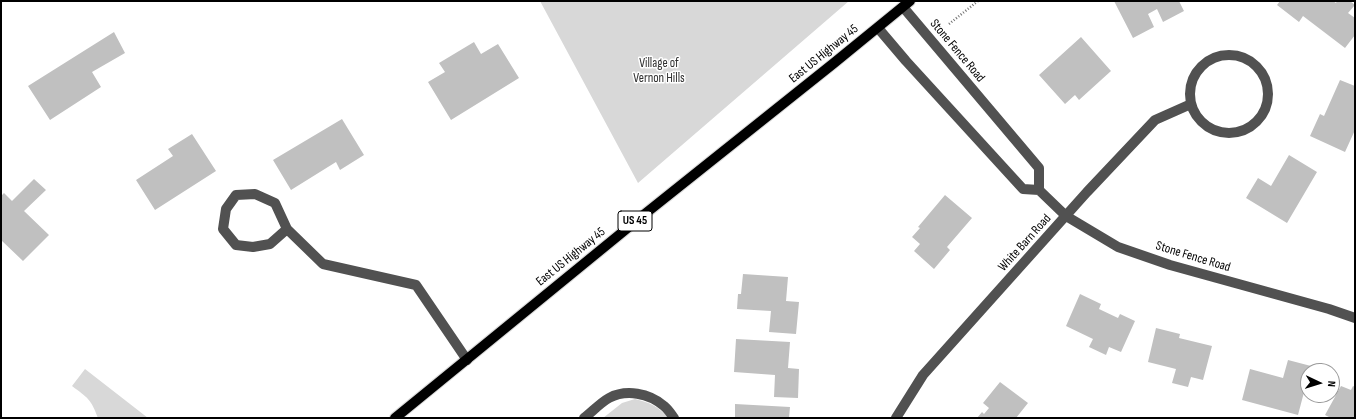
<!DOCTYPE html>
<html>
<head>
<meta charset="utf-8">
<style>
	body { margin:0 }
	#map { position:relative; width:1356px; height:419px; overflow:hidden; background:#fff; font-family:"Sofia Sans Condensed",sans-serif }
	canvas { display:block }
	.frame { position:absolute; inset:0; border:2px solid #000; pointer-events:none }
	.north { position:absolute; left:1300px; top:363px; width:40px; height:40px; box-sizing:border-box; background:#fff; border:1px solid #999; border-radius:50%; rotate:94deg; font-size:11px; font-weight:700; line-height:16px; text-align:center; color:#000 }
	.north::after { content:''; display:block; margin:auto; width:14px; height:18px; background:#000; clip-path:polygon(50% 0,100% 100%,50% 72%,0 100%) }
</style>
</head>
<body>
<div id="map">
<canvas width="1356" height="419"></canvas>
<div class="frame"></div>
<div class="north">N</div>
</div>
<script>
const context = document.querySelector('canvas').getContext('2d');
context.lineJoin = 'round';
function fillPath(path, color) { context.fillStyle = color; context.fill(path, 'evenodd'); }
function strokePath(path, color, width, dash) { context.strokeStyle = color; context.lineWidth = width; context.lineCap = dash ? 'butt' : 'round'; context.setLineDash(dash || []); context.stroke(path); }
function label(font, color, halo, rows, align = 'center') {
  context.font = font + ' "Sofia Sans Condensed",sans-serif'; context.lineWidth = 3; context.setLineDash([]); context.textBaseline = 'middle'; context.strokeStyle = halo; context.fillStyle = color; for (const [text, x, y, turn = 0] of rows) {
    context.save(); context.translate(x, y); context.rotate((+turn || 0) * Math.PI / 180); context.textAlign = isNaN(turn) ? turn : align; if (halo) context.strokeText(text, 0, 0); context.fillText(text, 0, 0); context.restore();
  }
}
const green = new Path2D(`
	M540,1H849L638,183Z
	M85,369L148,418H98C91,399 88,398 72,386Z
	M635,399C651,403 657,406 669,418H603L622,403Z`);
const building = new Path2D(`
	M1114,1H1179L1184,11L1163,22L1157,9L1148,14L1154,27L1133,38Z
	M1280,1H1333L1336,3L1337,1H1350L1355,5L1348,13L1355,18V35L1345,48L1303,16L1299,22L1277,5Z
	M114,32L125,53L92,72L101,87L50,120L28,86Z
	M1081,37L1111,71L1079,100L1075,95L1065,104L1039,75Z
	M474,42L481,54L498,44L519,78L451,120L428,82L445,72L439,63Z
	M1340,80L1355,86V130L1345,152L1310,136L1320,114L1324,116Z
	M342,119L364,155L340,170L336,162L291,190L273,160Z
	M192,134L216,171L155,210L136,180L173,156L168,149Z
	M1289,155L1317,172L1287,223L1246,198L1258,178L1271,186Z
	M34,179L46,190L24,211L49,235L23,261L1,240V196L4,193L12,201Z
	M945,195L972,218L947,247L950,250L934,269L914,251L920,244L912,237L920,228L918,227Z
	M743,274L788,277L786,301L799,302L796,334L769,332L771,311L737,309L738,294H741Z
	M1080,294L1101,304L1099,309L1118,318L1120,314L1135,321L1121,352L1109,347L1106,355L1089,347L1093,339L1066,326Z
	M1156,328L1180,334L1179,338L1212,346L1203,380L1191,377L1188,387L1172,383L1176,369L1148,362Z
	M736,339L790,342L788,368L799,369L798,398L774,397L775,375L734,372Z
	M1288,360L1311,366L1310,371H1308V377L1298,415L1242,400L1250,369L1283,378Z
	M1000,382L1028,403L1016,418H977L982,412L984,414L989,408L983,403Z
	M1341,386L1351,390L1353,386L1355,387V418H1331L1325,415Z
	M735,404L790,407L789,418H735Z`);
const path = new Path2D(`
	M949,24L978,1`);
const minor = new Path2D(`
	M878,28L906,61L1023,189L1039,190V168L903,7
	M1190 94a39 39 0 1 1 78 0a39 39 0 1 1-78 0Z
	M1039,190L1066,216L1118,247L1170,265L1329,309L1355,318
	M287,229L270,244L253,247L236,245L223,229L226,209L236,195L255,194L275,203L287,229L323,264L416,285L467,360
	M584,418C592,412 600,403 609,398C626,389 649,393 664,406C668,409 671,414 674,418
	M896,418L923,375L1087,192L1155,120L1191,104`);
const major = new Path2D(`
	M395,418L641,217L834,63L910,1`);
const shields = [
	[635,221,34]
];
const shieldNames = [
	["US 45",635,221]
];
const streetNames = [
	["Stone Fence Road",957,51,50],
	["East US Highway 45",824,54,-39],
	["White Barn Road",1025,243,-48],
	["East US Highway 45",571,257,-39],
	["Stone Fence Road",1193,257,17]
];
const parkNames = [
	["Village of",659,64],
	["Vernon Hills",659,79]
];
fillPath(green, '#d8d8d8');
fillPath(building, '#c0c0c0');
strokePath(major, '#dbdbdb', 12);
strokePath(path, '#737373', 2.5, [1, 2]);
strokePath(minor, '#515151', 10);
strokePath(major, '#000', 10);
for (const [x, y, w] of shields) { const box = new Path2D(); box.roundRect(x - w / 2, y - 10, w, 20, 3); context.fillStyle = '#fff'; context.fill(box); strokePath(box, '#000', 1); }
label('bold 12px', '#000', null, shieldNames);
label('13px', '#000', '#fff', streetNames);
label('13px', '#2f2f2f', '#fff', parkNames);
</script>
</body>
</html>
